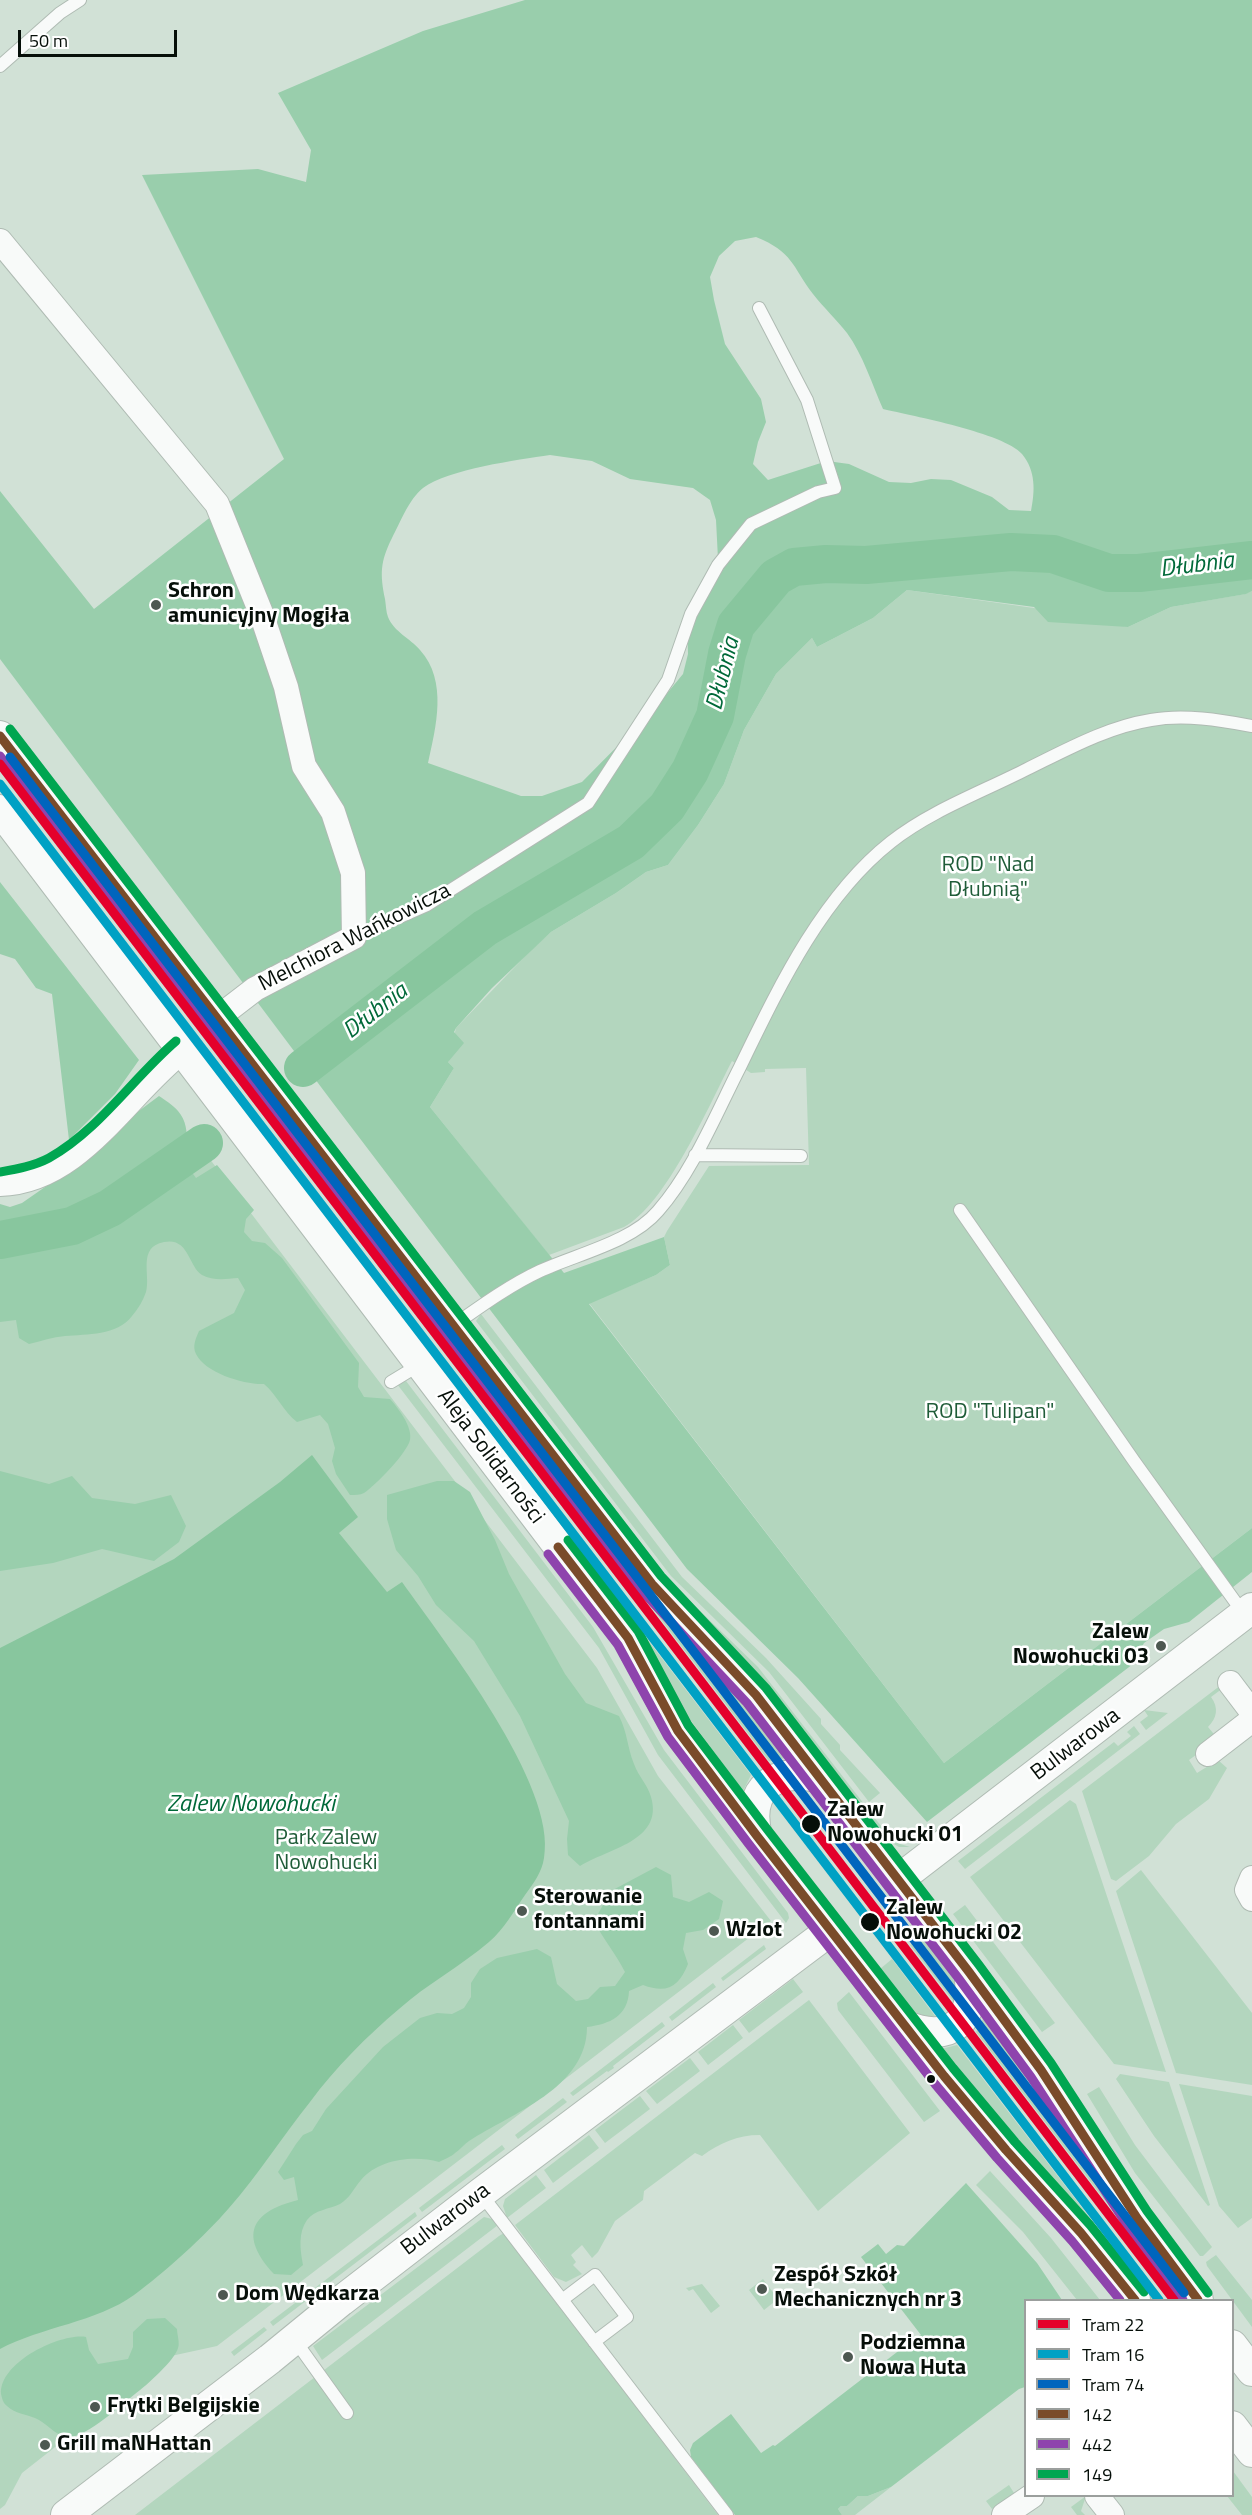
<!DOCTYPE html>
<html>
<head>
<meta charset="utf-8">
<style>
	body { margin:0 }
	#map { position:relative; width:1252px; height:2515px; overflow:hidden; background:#d1e1d6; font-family:"Titillium Web",sans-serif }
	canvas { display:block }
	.legend { position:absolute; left:1024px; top:2299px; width:210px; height:198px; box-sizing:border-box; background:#fff; border:2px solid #9b9f9d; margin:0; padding:8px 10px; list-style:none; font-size:18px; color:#060f09 }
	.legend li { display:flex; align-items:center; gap:12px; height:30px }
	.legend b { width:30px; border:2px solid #9b9f9d }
	.scale { position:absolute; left:18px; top:30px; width:159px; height:27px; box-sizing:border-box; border:3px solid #060f09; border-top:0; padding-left:8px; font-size:18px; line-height:21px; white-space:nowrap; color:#060f09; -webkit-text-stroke:4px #fff; paint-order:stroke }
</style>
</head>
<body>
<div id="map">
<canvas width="1252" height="2515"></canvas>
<ul class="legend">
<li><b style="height:8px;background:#e4002b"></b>Tram 22</li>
<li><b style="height:8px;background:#00a1c4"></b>Tram 16</li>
<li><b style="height:8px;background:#0065bd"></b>Tram 74</li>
<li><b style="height:8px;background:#7a4b2a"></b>142</li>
<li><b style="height:8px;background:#8e44ad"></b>442</li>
<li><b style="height:8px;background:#00a651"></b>149</li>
</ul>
<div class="scale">50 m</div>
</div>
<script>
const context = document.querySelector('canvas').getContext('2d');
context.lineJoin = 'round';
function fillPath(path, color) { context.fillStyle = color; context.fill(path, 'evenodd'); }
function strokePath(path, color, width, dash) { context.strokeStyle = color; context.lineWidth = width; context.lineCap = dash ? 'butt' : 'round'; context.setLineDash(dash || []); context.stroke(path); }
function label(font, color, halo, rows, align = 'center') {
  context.font = font + ' "Titillium Web",sans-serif'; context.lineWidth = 5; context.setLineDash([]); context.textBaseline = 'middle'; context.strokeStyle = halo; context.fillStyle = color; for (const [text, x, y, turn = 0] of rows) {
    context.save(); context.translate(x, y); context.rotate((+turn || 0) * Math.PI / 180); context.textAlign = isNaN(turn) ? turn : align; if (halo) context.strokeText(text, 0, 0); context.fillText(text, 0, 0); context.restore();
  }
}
const green = new Path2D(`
	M907,590L1034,608L1128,627L1171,607L1245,594L1252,591V1528L944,1763L589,1303L656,1275L670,1265L664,1237L667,1231L709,1166L809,1165L806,1068L765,1069V1072L751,1073L732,1061C709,1105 666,1205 624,1227L549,1255L430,1107L454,1068L448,1062L456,1028L533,948L551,932L616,893L646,872L668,865L698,825L724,784L744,730L776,674L812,638L817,647L873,618Z
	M286,1129L727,1680L786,1758L769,1761Z
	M190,1133L597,1668L658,1776L771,1921L217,2346L171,2356L22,2473L5,2505L0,2509V1249L79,1223Z
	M281,1160L751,1775L743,1791L686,1714Z
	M481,1314L682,1577L766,1658L821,1719V1724L840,1745V1750L880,1793L869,1802L769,1672L671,1576L476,1321Z
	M473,1325L668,1580L758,1667L888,1835L897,1843L910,1847H899L885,1839L764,1680L677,1592L472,1327Z
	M406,1381L593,1627L664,1750L788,1913L789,1918L786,1923L658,1755L599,1648L397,1384Z
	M1221,1685L1223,1688L1211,1697C1219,1708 1217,1718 1208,1727L1218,1739L1189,1760L1197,1773L1218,1760L1227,1768L1209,1799L1176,1824L1149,1856L1116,1881L1111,1879L1082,1791Z
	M1144,1710L1168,1713L1146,1730L1140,1722L1148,1716Z
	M1134,1726L1140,1734L965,1869L958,1861L1114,1742L1118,1746L1131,1736L1127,1732Z
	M1070,1800L1076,1804L1166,2072L1114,2064L970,1877Z
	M1141,1870L1252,2013V2085L1176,2073L1116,1891Z
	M965,1905L1055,2023L1042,2032L953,1914Z
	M922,1936C935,1953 964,1979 954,2002L910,1945Z
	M764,1945L766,1949L723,1981L721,1978Z
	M892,1959L935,2016C909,2020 893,1987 880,1969Z
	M793,1979L803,1992L749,2033L739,2020Z
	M713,1983L716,1987L672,2021L669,2017Z
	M849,1992L940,2111L924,2122L838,2010L837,2003Z
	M809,2000L910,2133L818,2211L760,2135C737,2135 720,2143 702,2156L695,2153L644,2191L643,2200L615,2221L598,2252L592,2258L582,2245L571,2255L576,2262L573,2265L582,2274L566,2282L554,2277L515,2225Z
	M984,2017L1046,2101L1100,2190L1184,2300H1181L976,2032Z
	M662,2022L665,2026L613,2066L614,2068L608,2072L607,2071L573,2096L570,2093Z
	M733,2025L743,2038L708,2065L698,2052Z
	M957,2045L1153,2300H1149L995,2119L941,2049Z
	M690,2058L700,2071L657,2104L646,2091Z
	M1120,2074L1169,2082L1210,2205L1208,2206L1154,2136L1116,2079Z
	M1179,2084L1252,2096V2218L1238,2228L1219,2206Z
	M1099,2087L1135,2145L1212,2247L1203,2256H1200L1135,2173L1087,2094Z
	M640,2096L650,2109L605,2143L595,2130Z
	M563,2098L567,2102L518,2139L515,2135Z
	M589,2135L599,2148L553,2183L544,2170Z
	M502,2145L505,2149L422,2212L419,2208Z
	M990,2171L1051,2238L1100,2300H1077L1023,2232L976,2185Z
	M536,2175L546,2188L507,2218L503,2206L505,2199Z
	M415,2212L417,2216L273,2326L270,2322Z
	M484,2217L492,2219L498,2225L322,2360L313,2346Z
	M504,2233L718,2515H135L499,2236Z
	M1216,2255L1252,2300V2327L1207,2266L1206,2262Z
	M763,2279L778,2299L764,2310L749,2290Z
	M702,2284L720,2306L711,2313L693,2289L689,2291L686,2288Z
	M264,2327L267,2330L234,2356L231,2352Z
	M1233,2471L1252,2497V2515H1242L1227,2496H1232Z
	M1009,2485L1014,2493L992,2509L986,2501Z
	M891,2487L855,2515H842L838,2509L841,2506H847L858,2496H868Z
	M1086,2496L1081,2511L1085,2515H1077L1071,2507Z`);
const forest = new Path2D(`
	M525,0H1252V591L1246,594L1171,607L1128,627L1048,622L1034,607L907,590L873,618L817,647L812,638L776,674L744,730L724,784L698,825L668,865L646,872L616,893L551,932L492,988L456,1028L454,1032L464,1043L448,1062L454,1068L430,1107L564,1273L664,1237L670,1265L656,1275L589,1304L944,1763L1252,1528V1572L1189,1622L1164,1629L1144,1643L1133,1664L927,1822L798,1678L687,1569L333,1103L0,659V491L94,609L284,459L142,175L258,169L306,182L311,150L278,93L423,31ZM756,237C793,252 792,266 813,294C824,308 837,320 847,333C863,355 872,384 883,409C913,416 1004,433 1022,454C1036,471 1035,491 1031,511L1009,510L992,497L951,480L931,479L911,483L889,482L849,464L827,461L768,480L753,464L758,442L766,422L761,399L725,344L714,300L710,277L719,256L735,241ZM550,455L592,461L630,479L693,488L710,500L716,520L718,559L687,614L688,654L683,674L655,708L582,782L542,796H521L428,763C436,727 448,681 420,650C410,638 394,632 388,617C386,612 386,605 385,599C380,574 380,562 392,538C400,523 409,499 423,488C449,469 517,460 550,455Z
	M0,882L139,1060L115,1094L69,1140L52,994L36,988L15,959L0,954Z
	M159,1096C165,1100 173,1105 178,1111C195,1130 180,1159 196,1178L217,1165L254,1210L246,1219L244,1232L252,1241L265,1243L282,1258L359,1363L358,1387L364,1397L390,1399C398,1408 413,1427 410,1440C407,1453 375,1486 364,1493C360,1495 355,1495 350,1495L336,1474L332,1461L335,1448L328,1424L320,1415L297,1422C283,1411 277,1395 264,1384C245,1385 205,1373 196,1354C192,1346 196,1338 199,1331L234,1313L245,1290L238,1278C226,1279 213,1281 202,1275C188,1266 189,1237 164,1242C137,1247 151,1275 146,1292C143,1301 138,1309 132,1316C117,1336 87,1334 65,1336C53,1337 41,1341 29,1344L19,1338L16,1320L0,1322V1204L10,1207L22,1203L45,1187L90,1155L108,1134Z
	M0,1471L49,1484L72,1476L92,1498L135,1504L171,1495L186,1526L179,1542L154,1561L102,1549L53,1563L0,1571Z
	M437,1481H454L470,1492L495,1540L509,1574L565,1674L586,1703L619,1716C628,1734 627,1747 634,1764C638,1776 648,1785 651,1797C664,1841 607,1849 580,1866L568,1855L567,1839L569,1821L520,1716L474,1641L436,1605L418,1576L396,1550L387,1519V1495Z
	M656,1867L671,1875L673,1897L689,1902L709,1892L723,1901L719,1919L703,1930L686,1933L683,1949L688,1964C679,1987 667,1994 643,1985L629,1991C628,2016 610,2024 587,2027C587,2088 512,2113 469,2141C464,2144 460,2150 455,2153C451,2157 444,2159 439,2162C414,2155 379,2159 361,2180C354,2188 350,2198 340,2204C330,2209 314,2210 307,2220C298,2233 300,2249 303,2265L291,2275L274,2274C239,2236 250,2212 298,2200L294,2177L284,2180L278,2172L296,2144L303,2135L312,2131L326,2109L383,2047L420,2018L437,2013L452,2014L464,2008L471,1997V1983L480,1969L497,1958L537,1949L551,1957L557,1984L576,2001L588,1999L600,1987L615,1986L625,1972C616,1954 603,1939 594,1921L611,1891Z
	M966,2183L1037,2263L1062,2300H1026L1025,2387L1019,2389L891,2487L868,2496H858L847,2506H841L838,2509L842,2515H735L691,2457L690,2450L693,2443L731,2414L761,2453L773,2445L775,2446L901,2349L900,2347L913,2337L921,2335L861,2257L878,2244L886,2254L897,2245L904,2246Z
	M165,2318L177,2329C177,2334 180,2343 178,2348C175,2360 146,2386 135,2394C121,2405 85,2439 67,2437C54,2435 46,2422 35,2418C25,2414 16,2414 7,2406C3,2403 2,2398 1,2394C0,2361 62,2333 86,2337L89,2350L98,2364L128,2359L133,2347V2332L147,2319Z`);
const water = new Path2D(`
	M312,1455L358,1517L339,1533L387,1592L402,1582C443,1640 558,1786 544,1858C542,1872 533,1884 525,1895C514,1911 504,1929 489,1942C461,1966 427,1984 399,2009C367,2036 335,2068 310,2102C282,2137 258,2175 229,2208C205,2236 164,2273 134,2295C97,2322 41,2327 0,2349V1648L174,1559L280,1482Z`);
const river = new Path2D(`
	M303,1068L485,928L631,842L667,807L690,771L715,716L727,654L736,625L776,577L794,567L826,564L866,565L1011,552L1053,554L1109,573H1139L1252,560
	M0,1240L72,1226L110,1208L204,1143`);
const service = new Path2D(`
	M0,66L60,13L80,0
	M354,937L427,905L588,803L668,680L691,614L718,565L751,524L818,492L835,488L807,400L759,308
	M695,1155L801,1156
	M960,1210L1134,1461L1244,1614
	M454,1325C481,1306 510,1285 540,1271C577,1254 632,1242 658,1211C693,1171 716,1114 740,1067C778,989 821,897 891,842C930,811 982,792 1027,769C1066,750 1107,727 1151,720C1184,714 1220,720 1252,726
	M391,1382L419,1365
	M481,2194L727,2515
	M562,2300L595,2275L627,2317L594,2342
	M294,2339L347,2413`);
const minor = new Path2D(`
	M0,241L217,504L261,613L286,687L304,766L333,812L353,873L354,937L255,989L216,1019
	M0,1184C80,1182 126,1094 184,1050
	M1230,1683L1252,1712
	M1208,1754L1252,1720
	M1252,1878L1247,1890L1252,1899
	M1097,2496L1112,2515
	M1004,2515L1032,2496`);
const tertiary = new Path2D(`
	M0,736L652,1584L756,1695L969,1972L1041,2070L1137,2218L1198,2300
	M0,810L628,1638L678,1731L757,1836L944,2076L1006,2150L1081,2233L1135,2300
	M757,1836C745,1788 776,1766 821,1778
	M898,1880L1252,1608
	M904,2025C952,2045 977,2020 969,1972
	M1232,2345L1252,2371
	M1232,2426L1252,2452
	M66,2515L270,2359L341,2301L481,2193L831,1930`);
const bus1 = new Path2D(`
	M0,736L652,1584L756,1695L969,1972L1041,2070L1137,2218L1198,2300
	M558,1547L628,1638L678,1731L757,1836L944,2076L1006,2150L1081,2233L1135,2300`);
const bus2 = new Path2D(`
	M0,756L642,1591L747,1703L959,1979L1031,2077L1127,2225L1183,2300
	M548,1554L618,1645L668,1737L748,1843L935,2084L997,2158L1072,2241L1120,2300`);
const bus3 = new Path2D(`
	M10,729L661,1576L766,1688L979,1965L1051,2063L1147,2211L1208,2293
	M0,1172C17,1169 34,1166 49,1158C99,1130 133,1078 176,1041
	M568,1540L638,1631L688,1725L767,1829L953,2068L1015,2142L1090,2225L1144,2292`);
const tram1 = new Path2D(`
	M0,764L1174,2300`);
const tram2 = new Path2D(`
	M0,784L1159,2300`);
const tram3 = new Path2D(`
	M10,757L1184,2293`);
const markers = [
	[156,605,6,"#4d5851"],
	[1161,1646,6,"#4d5851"],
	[811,1824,10,"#060f09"],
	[522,1911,6,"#4d5851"],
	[870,1922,10,"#060f09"],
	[714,1931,6,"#4d5851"],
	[931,2079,5,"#060f09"],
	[762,2289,6,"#4d5851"],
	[223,2295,6,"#4d5851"],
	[848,2357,6,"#4d5851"],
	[95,2407,6,"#4d5851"],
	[45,2445,6,"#4d5851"]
];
const poiNames = [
	["Schron",168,592],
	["amunicyjny Mogiła",168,617],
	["Zalew",1149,1633,"right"],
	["Nowohucki 03",1149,1658,"right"],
	["Sterowanie",534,1898],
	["fontannami",534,1923],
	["Wzlot",726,1931],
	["Zespół Szkół",774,2276],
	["Mechanicznych nr 3",774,2301],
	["Dom Wędkarza",235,2295],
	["Podziemna",860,2344],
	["Nowa Huta",860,2369],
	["Frytki Belgijskie",107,2407],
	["Grill maNHattan",57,2445]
];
const parkNames = [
	["ROD \"Nad",988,866],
	["Dłubnią\"",988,891],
	["ROD \"Tulipan\"",990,1413],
	["Park Zalew",326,1839],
	["Nowohucki",326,1864]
];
const streetNames = [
	["Melchiora Wańkowicza",355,938,-27],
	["Aleja Solidarności",490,1457,53],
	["Bulwarowa",1076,1745,-37],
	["Bulwarowa",446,2220,-37]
];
const stopNames = [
	["Zalew",827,1811],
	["Nowohucki 01",827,1836],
	["Zalew",886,1909],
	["Nowohucki 02",886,1934]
];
const waterNames = [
	["Dłubnia",1197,566,-7],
	["Dłubnia",724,674,-76],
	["Dłubnia",376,1012,-38],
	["Zalew Nowohucki",251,1805]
];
fillPath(green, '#b3d6be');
fillPath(forest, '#99ceac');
fillPath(water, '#88c69e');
strokePath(river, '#88c69e', 38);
strokePath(service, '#afbbb3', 14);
strokePath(minor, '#afbbb3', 26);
strokePath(tertiary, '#afbbb3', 32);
strokePath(service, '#f8faf9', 12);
strokePath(minor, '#f8faf9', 24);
strokePath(tertiary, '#f8faf9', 30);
strokePath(bus1, '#7a4b2a', 9);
strokePath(bus2, '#8e44ad', 9);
strokePath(bus3, '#00a651', 9);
strokePath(tram1, '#e4002b', 9);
strokePath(tram2, '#00a1c4', 9);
strokePath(tram3, '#0065bd', 9);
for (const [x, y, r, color] of markers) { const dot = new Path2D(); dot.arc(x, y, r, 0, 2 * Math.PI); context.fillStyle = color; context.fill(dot); strokePath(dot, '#fff', 2); }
label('bold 22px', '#060f09', '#fff', poiNames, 'left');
label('22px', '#1f5c38', '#fff', parkNames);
label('22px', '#060f09', '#fff', streetNames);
label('bold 22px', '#060f09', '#fff', stopNames, 'left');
label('italic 24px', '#006939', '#fff', waterNames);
</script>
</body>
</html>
